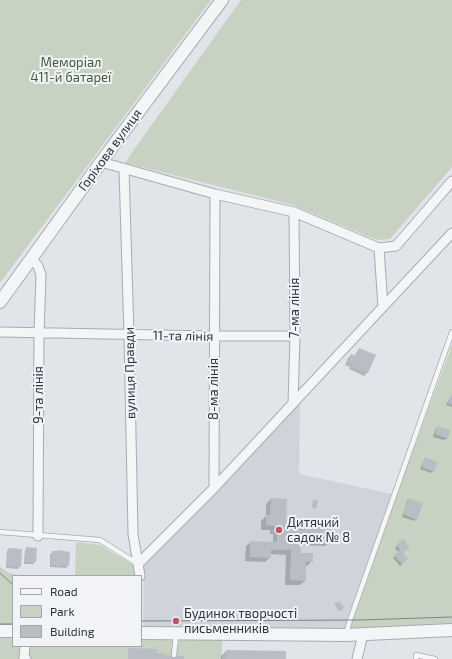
<!DOCTYPE html>
<html>
<head>
<meta charset="utf-8">
<style>
	body { margin:0 }
	#map { position:relative; width:452px; height:659px; overflow:hidden; background:#e1e4e8; font-family:"Exo 2",sans-serif }
	canvas { display:block }
	.legend { position:absolute; left:12px; top:575px; width:130px; height:72px; box-sizing:border-box; background:#f1f3f6; border:1px solid #a2a6ad; margin:0; padding:5px 7px; list-style:none; font-size:12px; color:#2b333f }
	.legend li { display:flex; align-items:center; gap:8px; height:20px }
	.legend b { width:20px; border:1px solid #a2a6ad }
</style>
</head>
<body>
<div id="map">
<canvas width="452" height="659"></canvas>
<ul class="legend">
<li><b style="height:5px;background:#f4f5f7"></b>Road</li>
<li><b style="height:11px;background:#c7d2c3"></b>Park</li>
<li><b style="height:11px;background:#b9bec5"></b>Building</li>
</ul>
</div>
<script>
const context = document.querySelector('canvas').getContext('2d');
context.lineJoin = 'round';
function fillPath(path, color) { context.fillStyle = color; context.fill(path, 'evenodd'); }
function strokePath(path, color, width, dash) { context.strokeStyle = color; context.lineWidth = width; context.lineCap = dash ? 'butt' : 'round'; context.setLineDash(dash || []); context.stroke(path); }
function label(font, color, halo, rows, align = 'center') {
  context.font = font + ' "Exo 2",sans-serif'; context.lineWidth = 4; context.setLineDash([]); context.textBaseline = 'middle'; context.strokeStyle = halo; context.fillStyle = color; for (const [text, x, y, turn = 0] of rows) {
    context.save(); context.translate(x, y); context.rotate((+turn || 0) * Math.PI / 180); context.textAlign = isNaN(turn) ? turn : align; if (halo) context.strokeText(text, 0, 0); context.fillText(text, 0, 0); context.restore();
  }
}
const built = new Path2D(`
	M300,403L299,474L392,494L344,634L143,630L144,565Z`);
const green = new Path2D(`
	M0,0H211L0,283Z
	M241,0H452V167L390,239L377,240L293,205L125,163L130,155Z
	M452,345V628L349,633L357,602Z
	M76,542L100,545L135,566L136,576H75Z
	M0,567L9,573L22,576H13V629H0Z
	M0,635H13V646H141V636H222V659H0Z`);
const shadow = new Path2D(`
	M359,349L367,373L364,376L349,369L350,367L345,365L348,358L351,355L354,356Z
	M451,396H452V407L446,405Z
	M437,427L447,438L444,440L433,437L435,430Z
	M425,458L433,471L431,473L420,469Z
	M271,499L285,530L299,531V526L304,521L314,526L330,542L325,546L299,545L300,554L312,561L307,566H305V581L300,585H285L286,555L270,554V557L265,562L245,561L246,546L251,542H273V534H270V530H261V521L266,516V504Z
	M409,499L416,519L414,521L402,517L407,501Z
	M403,540L402,554L407,559L400,566L393,558L399,553L395,548Z
	M27,548L35,562L33,564H24L25,550Z
	M9,549L20,566L18,569L6,568L7,551Z
	M57,551L69,553L68,566L66,568L50,567V554Z
	M226,651L285,659H221V656Z`);
const building = new Path2D(`
	M359,348L376,355L368,373L351,366L353,363L348,361L351,354L356,356Z
	M451,395H452V405L448,403Z
	M437,426L450,430L448,439L435,434Z
	M425,457L438,462L434,472L422,467Z
	M271,498L287,499L286,529L303,530L304,520L315,521V525H331V542L300,541V548L301,549V553H313V562H306V581L290,580L291,550H271V558L250,557V541L277,542V530H275V526L266,525V515H270Z
	M409,498L423,503L417,520L403,514Z
	M313,500H318L316,509L312,508Z
	M403,539L410,547L403,553L408,559L402,564L394,555L400,550L396,545Z
	M26,547L37,548L36,562H26Z
	M8,548L22,549L21,567L7,566Z
	M57,550L70,552L69,566L51,565L52,551H57Z
	M334,602H340L344,607L342,610L338,611Z
	M128,648L158,649L157,653H165V655L184,656V659H128Z
	M226,650L286,651V659H226Z`);
const service = new Path2D(`
	M0,532L100,540L138,564
	M346,634L350,620L452,332
	M174,655L176,635
	M416,659V655L435,659`);
const minor = new Path2D(`
	M101,162L215,194L294,212L379,248L396,246L452,181
	M124,169L129,335L133,534L140,576
	M379,248L383,307
	M31,258L38,266L41,275L39,334L38,536
	M0,332L214,336H295
	M293,403L295,336L294,212
	M214,488L215,194
	M138,564L214,488L452,233
	M25,646L24,658L26,659
	M357,659L363,634`);
const tertiary = new Path2D(`
	M0,302L101,162L222,0
	M0,631H13
	M141,633L346,635L452,630`);
const tram = new Path2D(`
	M0,573L13,585
	M141,621L360,620L452,617
	M0,624H13`);
const markers = [
	[279,530,4,"#c25266"],
	[176,621,4,"#c25266"]
];
const parkNames = [
	["Меморіал",71,63],
	["411-й батареї",71,78]
];
const streetNames = [
	["Горіхова вулиця",110,150,-54],
	["7-ма лінія",295,308,-90],
	["11-та лінія",183,336,1],
	["вулиця Правди",130,373,-91],
	["8-ма лінія",214,389,-90],
	["9-та лінія",39,395,-90]
];
const poiNames = [
	["Дитячий",287,523],
	["садок № 8",287,538],
	["Будинок творчості",184,614],
	["письменників",184,629]
];
fillPath(built, '#cfd3da');
fillPath(green, '#c7d2c3');
fillPath(shadow, '#0003');
fillPath(building, '#b9bec5');
strokePath(service, '#a7abb2', 6);
strokePath(minor, '#a7abb2', 11);
strokePath(tertiary, '#a7abb2', 14);
strokePath(service, '#f4f5f7', 4.5);
strokePath(minor, '#f4f5f7', 9);
strokePath(tertiary, '#f4f5f7', 12);
strokePath(tram, '#7c8491', 1);
for (const [x, y, r, color] of markers) { const dot = new Path2D(); dot.arc(x, y, r, 0, 2 * Math.PI); context.fillStyle = color; context.fill(dot); strokePath(dot, '#f1f3f6', 1.5); }
label('13px', '#40593a', '#f1f3f6', parkNames);
label('13px', '#2b333f', '#f1f3f6', streetNames);
label('13px', '#2b333f', '#f1f3f6', poiNames, 'left');
</script>
</body>
</html>
